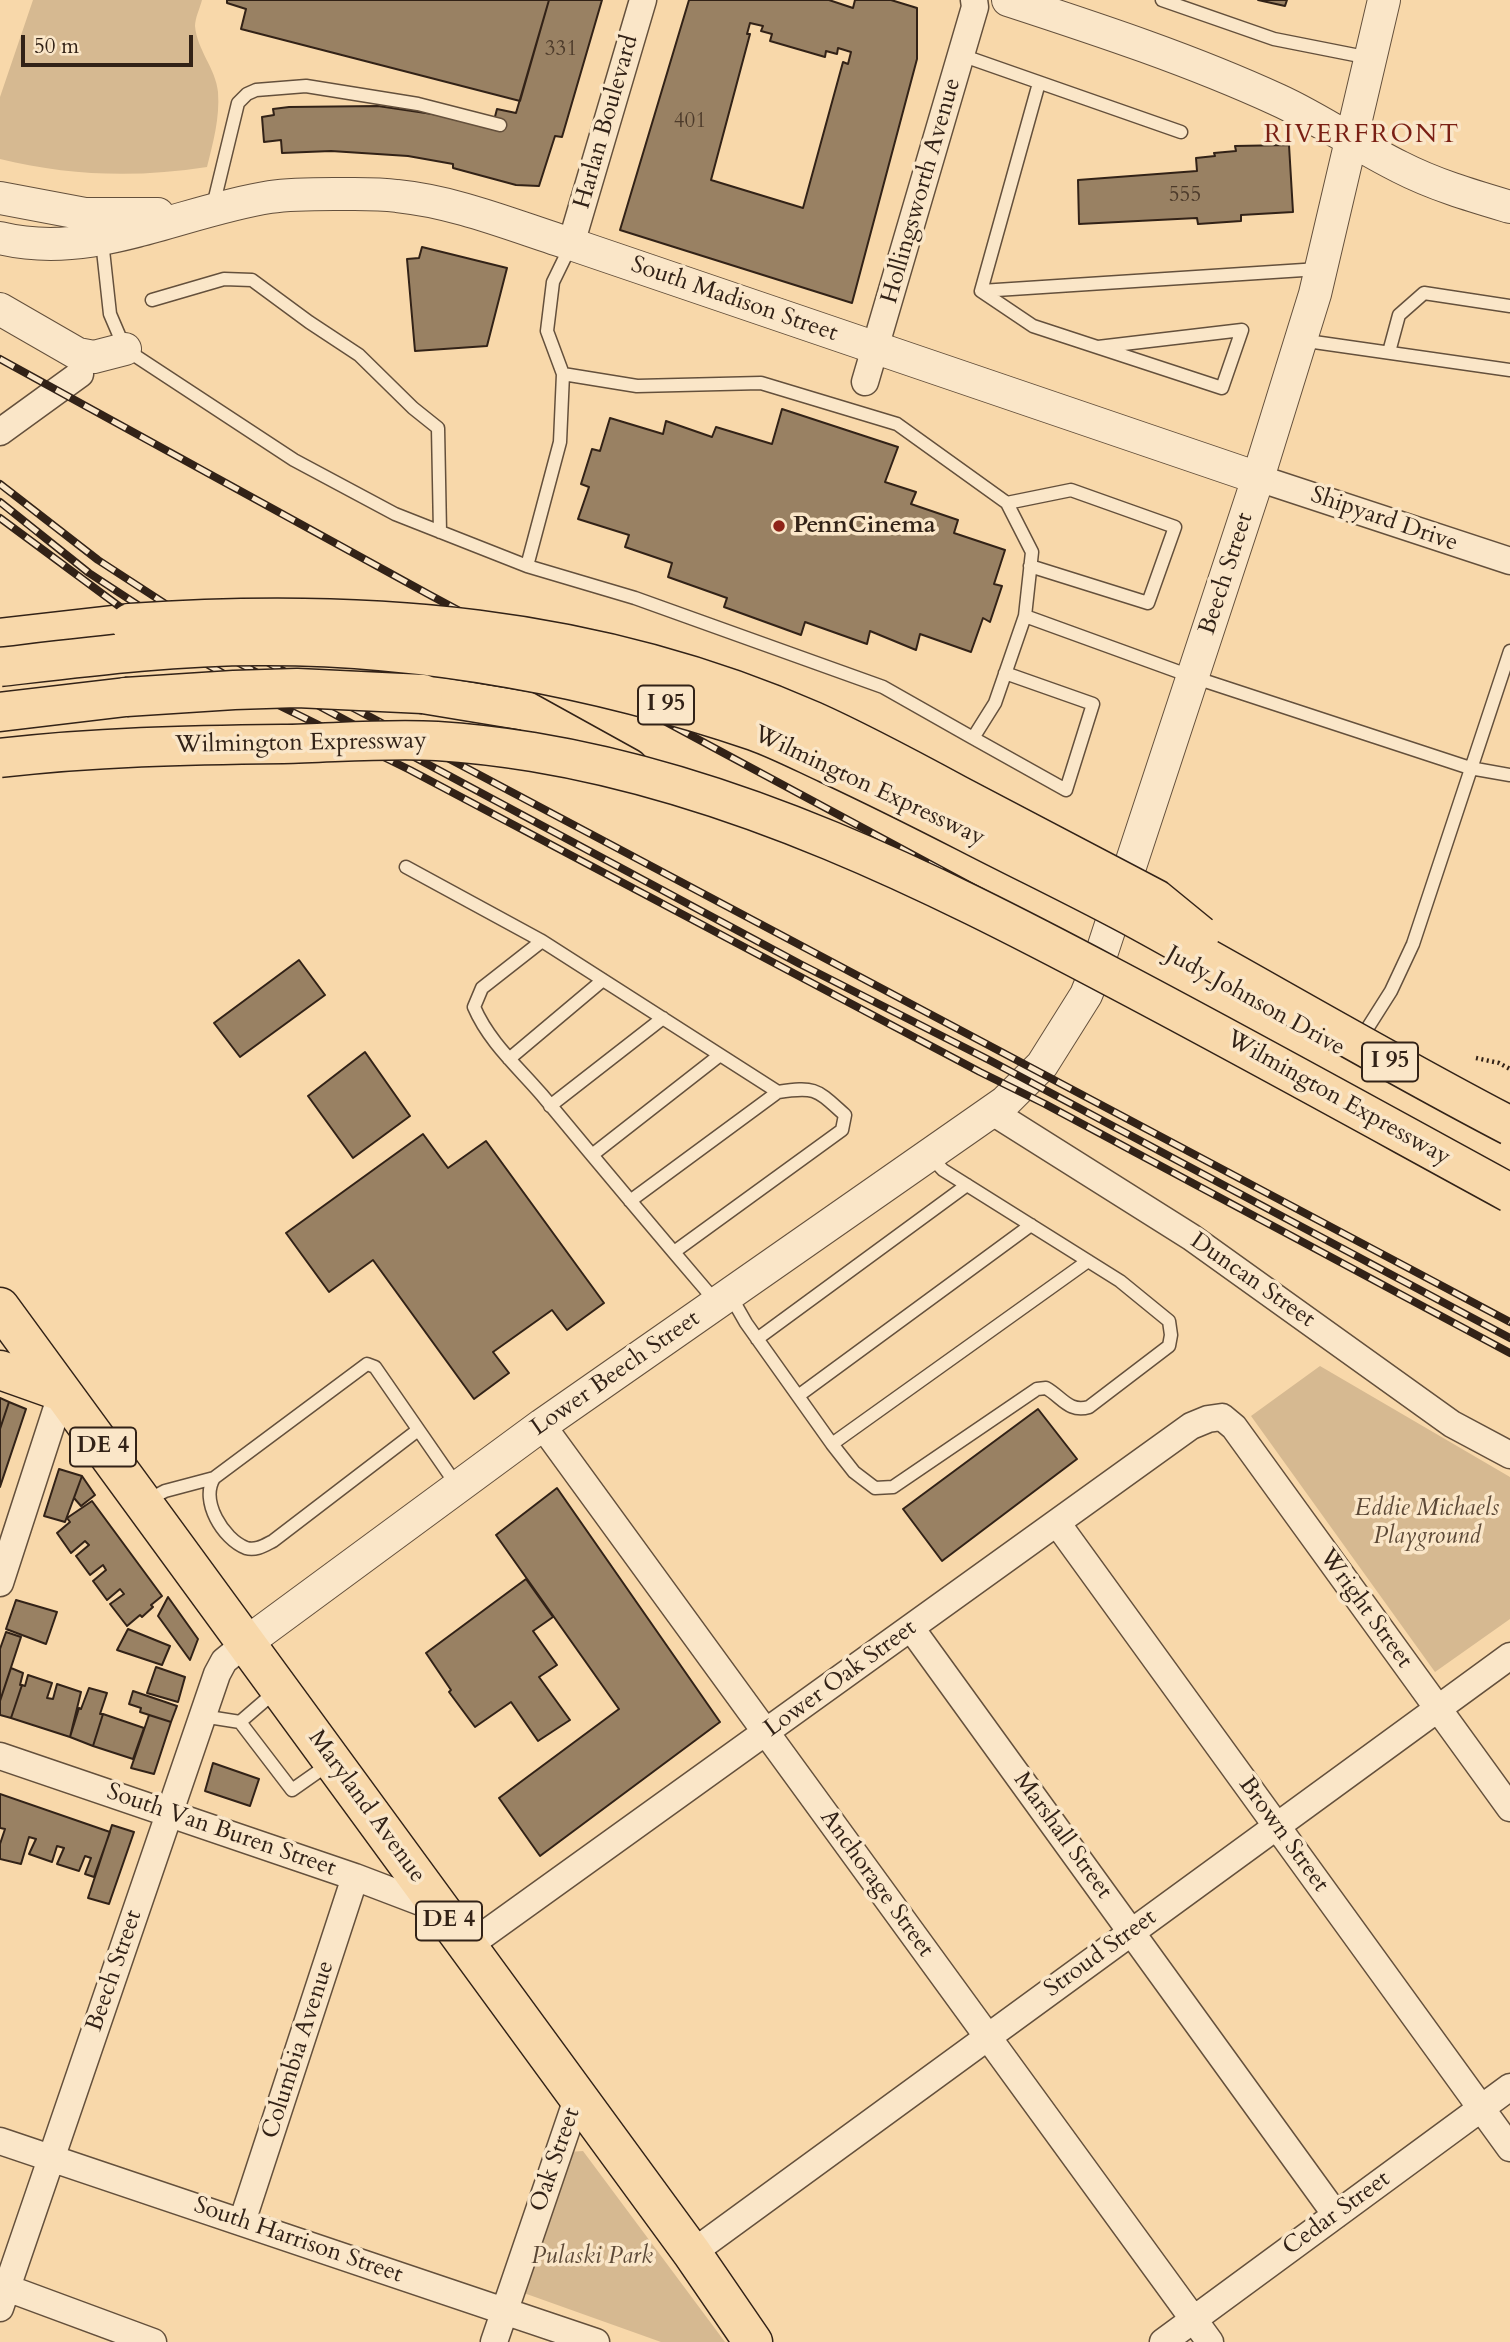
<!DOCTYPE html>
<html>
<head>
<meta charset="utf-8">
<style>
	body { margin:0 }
	#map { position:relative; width:1510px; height:2342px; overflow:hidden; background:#f8d8aa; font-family:Cardo,serif }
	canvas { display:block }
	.scale { position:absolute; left:21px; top:35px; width:172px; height:32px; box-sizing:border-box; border:4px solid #322217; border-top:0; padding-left:9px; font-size:21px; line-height:24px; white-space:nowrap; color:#322217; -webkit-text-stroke:5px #fae6c8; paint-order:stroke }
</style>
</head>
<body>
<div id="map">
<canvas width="1510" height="2342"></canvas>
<div class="scale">50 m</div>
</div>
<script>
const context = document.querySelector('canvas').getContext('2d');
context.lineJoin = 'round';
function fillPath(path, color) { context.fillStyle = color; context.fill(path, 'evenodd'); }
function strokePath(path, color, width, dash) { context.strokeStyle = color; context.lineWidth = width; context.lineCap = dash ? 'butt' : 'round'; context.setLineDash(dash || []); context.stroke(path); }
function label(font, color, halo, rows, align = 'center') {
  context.font = font + ' Cardo,serif'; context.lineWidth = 7; context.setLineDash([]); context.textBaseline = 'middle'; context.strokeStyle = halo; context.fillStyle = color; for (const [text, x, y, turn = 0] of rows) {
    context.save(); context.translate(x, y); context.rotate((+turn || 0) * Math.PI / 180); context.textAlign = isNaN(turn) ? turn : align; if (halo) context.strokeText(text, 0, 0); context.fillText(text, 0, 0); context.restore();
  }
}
const green = new Path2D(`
	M33,0H202C200,8 195,18 195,26C197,50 216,69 218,92C220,118 213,143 207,167C137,178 69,176 0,159V97Z
	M1320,1366L1510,1477V1619L1435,1672L1251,1416Z
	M583,2151L725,2342H661L521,2292L568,2152Z`);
const building = new Path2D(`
	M227,0H549L520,101L241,29L246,9L227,3Z
	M549,0H602L562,137L555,136L539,186L516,185L453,168V164L408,156L331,151L282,153L281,140L264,142L262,117L274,115L273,109L289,107L378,106L439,115L492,128L497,109L516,113Z
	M689,0H829L853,8L855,0H891L917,8V59L852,303L620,230ZM750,23L763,26L761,31L772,34L770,41L825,57L826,51L837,54L838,48L851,52L848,64L843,62L803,208L711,180L750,34H747Z
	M1258,0H1287L1285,6Z
	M1289,145L1293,212L1241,215V221L1198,224L1197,218L1079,224L1078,180L1197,171L1196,158L1215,156L1214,153L1236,151L1235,146Z
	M422,247L507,268L487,346L415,351L407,259L419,258Z
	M782,409L898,447L885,482L916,492L911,504L958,520L954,533L1005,550L994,584L1002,586L990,622L983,618L971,652L920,634L916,650L870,631L867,644L805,622L801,635L724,607L727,598L668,577L672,563L625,547L629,535L578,519L589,487L581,484L592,449L600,451L610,418L663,434L666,421L712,437L716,427L772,444Z
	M299,960L325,995L240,1057L214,1023Z
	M365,1052L410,1116L353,1158L308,1096Z
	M423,1134L448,1168L486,1141L604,1303L567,1330L552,1310L493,1352L509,1373L474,1399L373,1260L329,1292L286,1233Z
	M0,1398L9,1402L0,1429Z
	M9,1402L26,1409L0,1487V1429Z
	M1038,1409L1077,1459L942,1561L903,1509Z
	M59,1469L82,1476L65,1522L44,1516Z
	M82,1476L95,1495L81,1506L74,1498Z
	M557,1488L720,1722L540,1856L499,1798L619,1709L496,1535Z
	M92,1501L162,1596L151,1605L153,1607L142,1617L140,1615L127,1626L110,1604L124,1594L120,1589L107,1600L93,1581L106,1570L103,1565L90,1575L76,1556L89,1545L85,1541L71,1553L57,1533L70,1522L67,1518Z
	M526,1579L553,1617L533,1631L557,1665L539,1677L570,1720L538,1741L511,1702L475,1727L449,1692L451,1690L426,1653Z
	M168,1597L198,1639L190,1660L158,1616Z
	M16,1600L57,1612L46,1644L6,1629Z
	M128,1629L170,1646L162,1665L117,1650Z
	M6,1632L21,1637L0,1701V1649Z
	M156,1667L185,1677L178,1702L147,1693Z
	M11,1668L23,1673L20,1685H22L11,1718L0,1715V1701Z
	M28,1675L52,1683L47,1698L53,1699L57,1684L81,1692L70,1737L11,1718L22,1685L25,1686Z
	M89,1688L107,1693L100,1714H103L93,1746L70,1737L79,1708L81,1709Z
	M133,1691L177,1706L171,1722L140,1712L141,1708L129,1704Z
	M103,1714L144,1728L133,1759L93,1746Z
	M149,1715L171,1722L154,1774L131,1768Z
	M213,1763L259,1779L250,1806L205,1791Z
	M0,1794L110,1832L94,1877L85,1874L91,1858L85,1856L79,1871L57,1864L64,1848L57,1846L52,1862L29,1854L36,1839L29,1837L21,1864L0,1859V1844L5,1829L0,1828Z
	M112,1825L134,1832L109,1904L88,1898Z`);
const path = new Path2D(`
	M1476,1058L1499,1063L1510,1069`);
const service = new Path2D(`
	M1162,0L1274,39L1370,58
	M961,55L1181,132
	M1039,83L981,291L1033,326L1222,388L1242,330L1098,347
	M213,206L238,103L247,94L256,90L306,86L418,104L500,125
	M102,241L110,314L125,349L294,460L395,514L527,566L635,598L883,687L973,738L995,703L1025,616L1193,677L1470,768L1510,775
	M571,245L553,282L547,331L563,374L637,386L761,383L897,424L1007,503L1032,552L1025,616
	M981,291L1319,269
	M152,300L224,279L252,280L309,322L359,355L413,408L438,428L440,532
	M1300,340L1510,370
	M1389,352L1399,315L1424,293L1510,306
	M1007,503L1071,490L1175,527L1148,603L1030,566
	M527,566L560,442L563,374
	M973,738L1066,790L1093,704L1005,673
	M406,867L542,941
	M1360,1040L1391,991L1413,944L1510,651
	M509,1059L603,980
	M550,1106L663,1018
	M592,1155L720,1055
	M630,1201L778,1092
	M674,1252L842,1130L845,1115C817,1090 817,1086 778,1092L542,941L482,988L474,1007C489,1042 518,1067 542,1095C600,1165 658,1234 717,1303
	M730,1295L746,1323L832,1444L854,1472L875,1488L893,1487L1037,1389L1046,1388C1062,1397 1069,1413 1089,1407L1169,1346L1171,1335L1169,1321L1120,1281L943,1170L929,1155
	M757,1339L967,1185
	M798,1396L1031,1225
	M418,1430L273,1541C265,1545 256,1551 246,1548C223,1539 200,1501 214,1478L367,1364L375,1367L458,1487
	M832,1444L1088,1261
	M146,1501L165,1491L214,1478
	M276,1691L240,1722L292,1790L329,1764
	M202,1716L240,1722`);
const minor = new Path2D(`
	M571,244L643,0
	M865,382L975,7L974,0
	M0,432L80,374
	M1258,478L1510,561
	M991,1111L1191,1237L1452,1424L1510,1455
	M542,1425L1210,2342
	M1057,1523L1510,2148
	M0,1583L62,1392
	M911,1628L1336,2215
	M0,1756L355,1877L439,1909
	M468,1946L1191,1426L1208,1419L1222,1417L1234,1427L1510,1808
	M0,2141L596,2342
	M242,2222L355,1877
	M692,2253L1510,1656
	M7,2288L153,2342
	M0,2308L217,1674L224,1661L246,1643
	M494,2342L578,2096
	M1163,2342L1510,2087`);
const tertiary = new Path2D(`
	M1008,0C1100,30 1191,60 1278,100C1320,119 1359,147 1400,167C1435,185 1473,196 1510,207
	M0,198L85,214H158
	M0,238C93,261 180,211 270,197C291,194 313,194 334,194C355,194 376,193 397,196C457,202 514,226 571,244L1258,478
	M0,309L78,354L94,357L125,349
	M246,1643L542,1425L1005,1102L1042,1065L1086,995L1095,973L1258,478L1315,294L1384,0`);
const primary = new Path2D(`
	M0,1307L692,2253L753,2342
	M0,1370L62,1392`);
const motorway = new Path2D(`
	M0,638L130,623
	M423,694L526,711L629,768
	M0,712L126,697`);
const rail = new Path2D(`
	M0,359L428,594L1510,1176
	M0,484L98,560L178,612L278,668L1510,1322
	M0,502L89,573L170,626L800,964L991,1061L1510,1338
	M0,518L158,635L266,699L410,770L980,1072L1045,1104L1510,1353`);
const motorwayBridge = new Path2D(`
	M130,623C366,607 593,624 813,721C862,743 910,769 958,795C1024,829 1090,864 1156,899L1200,935
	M0,667C86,657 172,646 259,646C424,645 598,678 754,731C779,740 804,753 828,764C875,786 921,809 966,832C1024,862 1083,890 1140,921C1264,989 1385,1061 1510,1126
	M126,697L234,690L297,688L423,694
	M0,758C94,747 188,745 283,744C334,743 386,738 437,741C469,743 502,747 533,752C739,786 929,880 1112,977C1245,1047 1378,1121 1510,1193`);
const markers = [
	[779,526,7,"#8f2418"]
];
const numberNames = [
	["331",561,50],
	["401",690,122],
	["555",1185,196]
];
const shields = [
	[666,705,56],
	[1390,1062,56],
	[103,1447,66],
	[449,1921,66]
];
const shieldNames = [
	["I 95",666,705],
	["I 95",1390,1062],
	["DE 4",103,1447],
	["DE 4",449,1921]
];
const streetNames = [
	["Harlan Boulevard",607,122,-74],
	["Hollingsworth Avenue",922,191,-74],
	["South Madison Street",734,300,19],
	["Shipyard Drive",1384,520,19],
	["Beech Street",1227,574,-72],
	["Wilmington Expressway",301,744,-1],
	["Wilmington Expressway",869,787,25],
	["Judy Johnson Drive",1255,1002,29],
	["Wilmington Expressway",1338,1099,29],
	["Duncan Street",1252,1281,35],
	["Lower Beech Street",616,1374,-35],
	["Wright Street",1365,1609,54],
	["Lower Oak Street",841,1679,-36],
	["Maryland Avenue",366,1807,54],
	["South Van Buren Street",221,1831,19],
	["Brown Street",1283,1835,54],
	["Marshall Street",1062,1836,54],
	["Anchorage Street",876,1884,54],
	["Stroud Street",1101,1954,-36],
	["Beech Street",115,1971,-71],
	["Columbia Avenue",299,2050,-72],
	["Oak Street",556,2160,-71],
	["Cedar Street",1337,2214,-36],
	["South Harrison Street",298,2241,19]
];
const poiNames = [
	["PennCinema",793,526]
];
const parkNames = [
	["Eddie Michaels",1427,1509],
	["Playground",1427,1537],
	["Pulaski Park",592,2257]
];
const neighbourhoodNames = [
	["RIVERFRONT",1362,136]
];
fillPath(green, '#d6b991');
fillPath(building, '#998163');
strokePath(building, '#322217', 2);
strokePath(service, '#64503c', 15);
strokePath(minor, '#64503c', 29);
strokePath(tertiary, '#64503c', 34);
strokePath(primary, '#322217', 41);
strokePath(motorway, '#322217', 41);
strokePath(path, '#322217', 4.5, [2, 3.5]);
strokePath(service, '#fae6c8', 12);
strokePath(minor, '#fae6c8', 26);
strokePath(tertiary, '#fae6c8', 32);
strokePath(primary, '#f8d8aa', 38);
strokePath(motorway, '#f8d8aa', 38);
strokePath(rail, '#322217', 8);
strokePath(rail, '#fae6c8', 5, [16]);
strokePath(motorwayBridge, '#322217', 41, []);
strokePath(motorwayBridge, '#f8d8aa', 38);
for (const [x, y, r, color] of markers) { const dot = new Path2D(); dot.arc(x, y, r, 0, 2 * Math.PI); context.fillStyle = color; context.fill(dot); strokePath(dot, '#fae6c8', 2.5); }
label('21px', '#4c3a2a', null, numberNames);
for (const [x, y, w] of shields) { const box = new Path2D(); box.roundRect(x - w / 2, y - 19.5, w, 39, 5); context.fillStyle = '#fae6c8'; context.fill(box); strokePath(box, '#322217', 2); }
label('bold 23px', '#322217', null, shieldNames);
label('24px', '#322217', '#fae6c8', streetNames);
label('bold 24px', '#322217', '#fae6c8', poiNames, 'left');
label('italic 24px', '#5b4836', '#fae6c8', parkNames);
context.letterSpacing = '2px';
label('26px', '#7a1f14', '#fae6c8', neighbourhoodNames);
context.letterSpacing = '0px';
</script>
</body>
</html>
